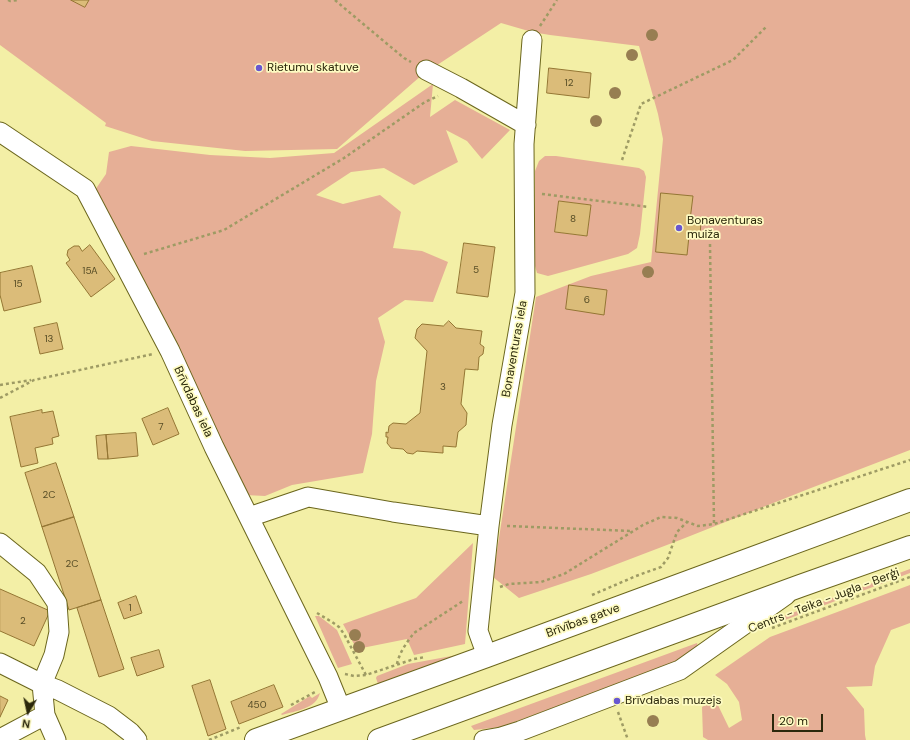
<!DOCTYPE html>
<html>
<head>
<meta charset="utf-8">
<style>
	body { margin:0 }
	#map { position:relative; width:910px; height:740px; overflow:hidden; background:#f3efa6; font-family:"DM Sans",sans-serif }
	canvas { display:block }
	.north { position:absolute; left:8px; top:692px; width:40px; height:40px; -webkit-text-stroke:3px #fefbc2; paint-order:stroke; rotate:189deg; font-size:11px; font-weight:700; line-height:16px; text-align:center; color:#2b280b }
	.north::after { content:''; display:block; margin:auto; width:14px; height:18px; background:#2b280b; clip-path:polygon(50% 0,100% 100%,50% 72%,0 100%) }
	.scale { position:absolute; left:772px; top:714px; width:51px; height:18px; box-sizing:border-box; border:2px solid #2b280b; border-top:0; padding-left:5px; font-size:12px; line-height:14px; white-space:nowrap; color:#2b280b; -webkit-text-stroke:3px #fefbc2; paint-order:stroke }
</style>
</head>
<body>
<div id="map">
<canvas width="910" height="740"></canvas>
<div class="north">N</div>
<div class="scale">20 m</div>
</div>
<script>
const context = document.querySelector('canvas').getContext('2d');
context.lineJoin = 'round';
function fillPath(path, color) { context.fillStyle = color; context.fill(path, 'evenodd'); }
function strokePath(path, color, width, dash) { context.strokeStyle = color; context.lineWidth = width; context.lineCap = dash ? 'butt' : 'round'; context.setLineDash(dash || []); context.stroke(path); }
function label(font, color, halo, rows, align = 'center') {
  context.font = font + ' "DM Sans",sans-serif'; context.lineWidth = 3.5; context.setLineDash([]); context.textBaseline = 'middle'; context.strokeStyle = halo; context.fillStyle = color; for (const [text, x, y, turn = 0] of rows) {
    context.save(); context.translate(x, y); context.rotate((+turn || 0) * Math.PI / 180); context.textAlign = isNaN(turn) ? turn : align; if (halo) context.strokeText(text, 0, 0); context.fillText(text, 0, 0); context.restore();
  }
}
const green = new Path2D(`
	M0,0H910V450L811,488L680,540L591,574L519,598L493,577L536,297L591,276L651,262L663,139L658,114L639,46L550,35L532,32L501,23L422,75L337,149L245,151L152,141L105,126L106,123L0,45Z
	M433,84L430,117L455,100L510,130L482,159L467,141L446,130L458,162L414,185L384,168L351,172L316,195L343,204L380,195L401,212L393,248L422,251L448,262L433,302L405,300L378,318L385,342L376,381L372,434L363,473L292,485L265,496L245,495L95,190L106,174L109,152L131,146L210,155L270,158L334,153Z
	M545,156H556L639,168L644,171L646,177L640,234L637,248L628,254L548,276L537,273L535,266V171L539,161ZM559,201L591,205L587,236L555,232Z
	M473,543L465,644L414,655L407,639L362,648L360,644L355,646L343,624L416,598Z
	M910,569V573L761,629L784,616Z
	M910,585V623L891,630L875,666L872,686L846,687L864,709L865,735L866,740H708L703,737L702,707L715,699L729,728L742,720L739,702L727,684L715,675L770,637Z
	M315,616H319L337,630L352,664L338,668Z
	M697,643L698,647L680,661L501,727L474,730L471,726Z
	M457,655L378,684L376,678L377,676L408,664Z
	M320,693C316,709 295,711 282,715L281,714L310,696L312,698Z`);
const building = new Path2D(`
	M71,0H89L85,7Z
	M549,68L591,73L589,98L547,93Z
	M661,193L693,196L690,220H701L700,237L689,236L687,255L656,252Z
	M559,201L591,205L587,236L555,232Z
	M464,243L495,247L488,297L457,293Z
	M90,245L115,279L91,297L66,263L70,260L67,255L68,250L74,246H79L82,251Z
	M32,266L41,302L4,311L0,295V273Z
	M569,285L607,290L604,315L566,309Z
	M449,321L456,328L482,331L480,344L484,347L483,354L479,357L478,370L465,369L461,404L467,413L466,425L458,432L456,447L443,446V453L417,451L413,454L407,453L403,449L391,448L387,443L388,437H386V432L388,433L389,426L393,423L406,424L420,413L427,351L415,338L417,329L422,324L443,326Z
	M57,323L63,349L40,354L34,328Z
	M168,408L179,434L153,445L142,419Z
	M42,410V413L53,411L59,436L52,438L53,444L35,448L38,463L21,467L10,417Z
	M136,433L138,456L108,459L106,435Z
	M106,435L108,459H98L96,436Z
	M56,463L74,517L42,527L25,473Z
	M74,517L101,600L69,610L42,527Z
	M0,589L50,611L34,646L0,631Z
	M136,596L142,613L124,619L118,603Z
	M101,600L124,669L99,677L77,608Z
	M159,650L164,667L137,676L131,658Z
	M210,680L226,729L208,736L192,686Z
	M274,685L283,707L239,724L231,702Z
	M0,696L8,700L0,717Z`);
const path = new Path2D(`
	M8,0L10,1L18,0
	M335,0L343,7L404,58L411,62
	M540,26L557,0
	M622,160L641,104L733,60L766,27
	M542,194L649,207
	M710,244L714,524
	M144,254L224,230L344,158L425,102L438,96
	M0,385L31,380
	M0,398L34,380L153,354
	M507,526L632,531
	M500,587L509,584L541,582L564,574L643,525L661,517L677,518L698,526L714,524L910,460
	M592,595L636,576L661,567L668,558L677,532L687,522
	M317,613L332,622L339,627L344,634L366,675V676
	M772,628L910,577
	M397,664C399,653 407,642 414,633L463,601
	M345,674L354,676L366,675L414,659L425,657
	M291,705L315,692
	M618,712L628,740
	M209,740L241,727`);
const minor = new Path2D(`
	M426,70L461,88L526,125
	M0,132L85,189L170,351L214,447L328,677L341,709
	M249,517L308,497L393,512L489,526
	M0,543L37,573L57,603L59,632L54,655L42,684L45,715L56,740
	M487,656L478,631L489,526L502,425L525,293L524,144L532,40
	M0,663L42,684L58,690L109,716L130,732L137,740
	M0,739L45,715
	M484,740L501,737L520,731L680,670L786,595`);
const highway = new Path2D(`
	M256,740L487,656L910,500
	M379,740L800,586L910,547`);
const trees = [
	[652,35],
	[632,55],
	[615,93],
	[596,121],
	[648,272],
	[355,635],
	[359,647],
	[653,721]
];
const markers = [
	[259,68,4,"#6857d0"],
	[679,228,4,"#6857d0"],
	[617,701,4,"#6857d0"]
];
const numberNames = [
	["12",569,83],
	["8",573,219],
	["5",476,270],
	["15A",90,271],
	["15",18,284],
	["6",587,300],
	["13",49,339],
	["3",443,387],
	["7",161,427],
	["2C",49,495],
	["2C",72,564],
	["1",130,608],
	["2",23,621],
	["450",257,705]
];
const poiNames = [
	["Rietumu skatuve",267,68],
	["Bonaventuras",687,221],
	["muiža",687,235],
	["Brīvdabas muzejs",625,701]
];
const streetNames = [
	["Bonaventuras iela",515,349,-80],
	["Brīvdabas iela",193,402,65],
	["Centrs - Teika - Jugla - Berģi",824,601,-21],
	["Brīvības gatve",583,621,-20]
];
fillPath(green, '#e6af96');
fillPath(building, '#dbbc79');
strokePath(building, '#947634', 1);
strokePath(minor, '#6b661d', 21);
strokePath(highway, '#6b661d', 24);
strokePath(path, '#9e9b64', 2.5, [3, 3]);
strokePath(minor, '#fff', 19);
strokePath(highway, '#fff', 22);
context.fillStyle = '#977e52';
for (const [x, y] of trees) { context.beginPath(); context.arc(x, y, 6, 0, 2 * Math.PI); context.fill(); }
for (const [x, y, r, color] of markers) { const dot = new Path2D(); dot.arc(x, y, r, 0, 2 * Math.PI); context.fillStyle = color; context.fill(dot); strokePath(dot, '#fefbc2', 1.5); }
label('10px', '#574d26', null, numberNames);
label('12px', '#2b280b', '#fefbc2', poiNames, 'left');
label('12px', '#2b280b', '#fefbc2', streetNames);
</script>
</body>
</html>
